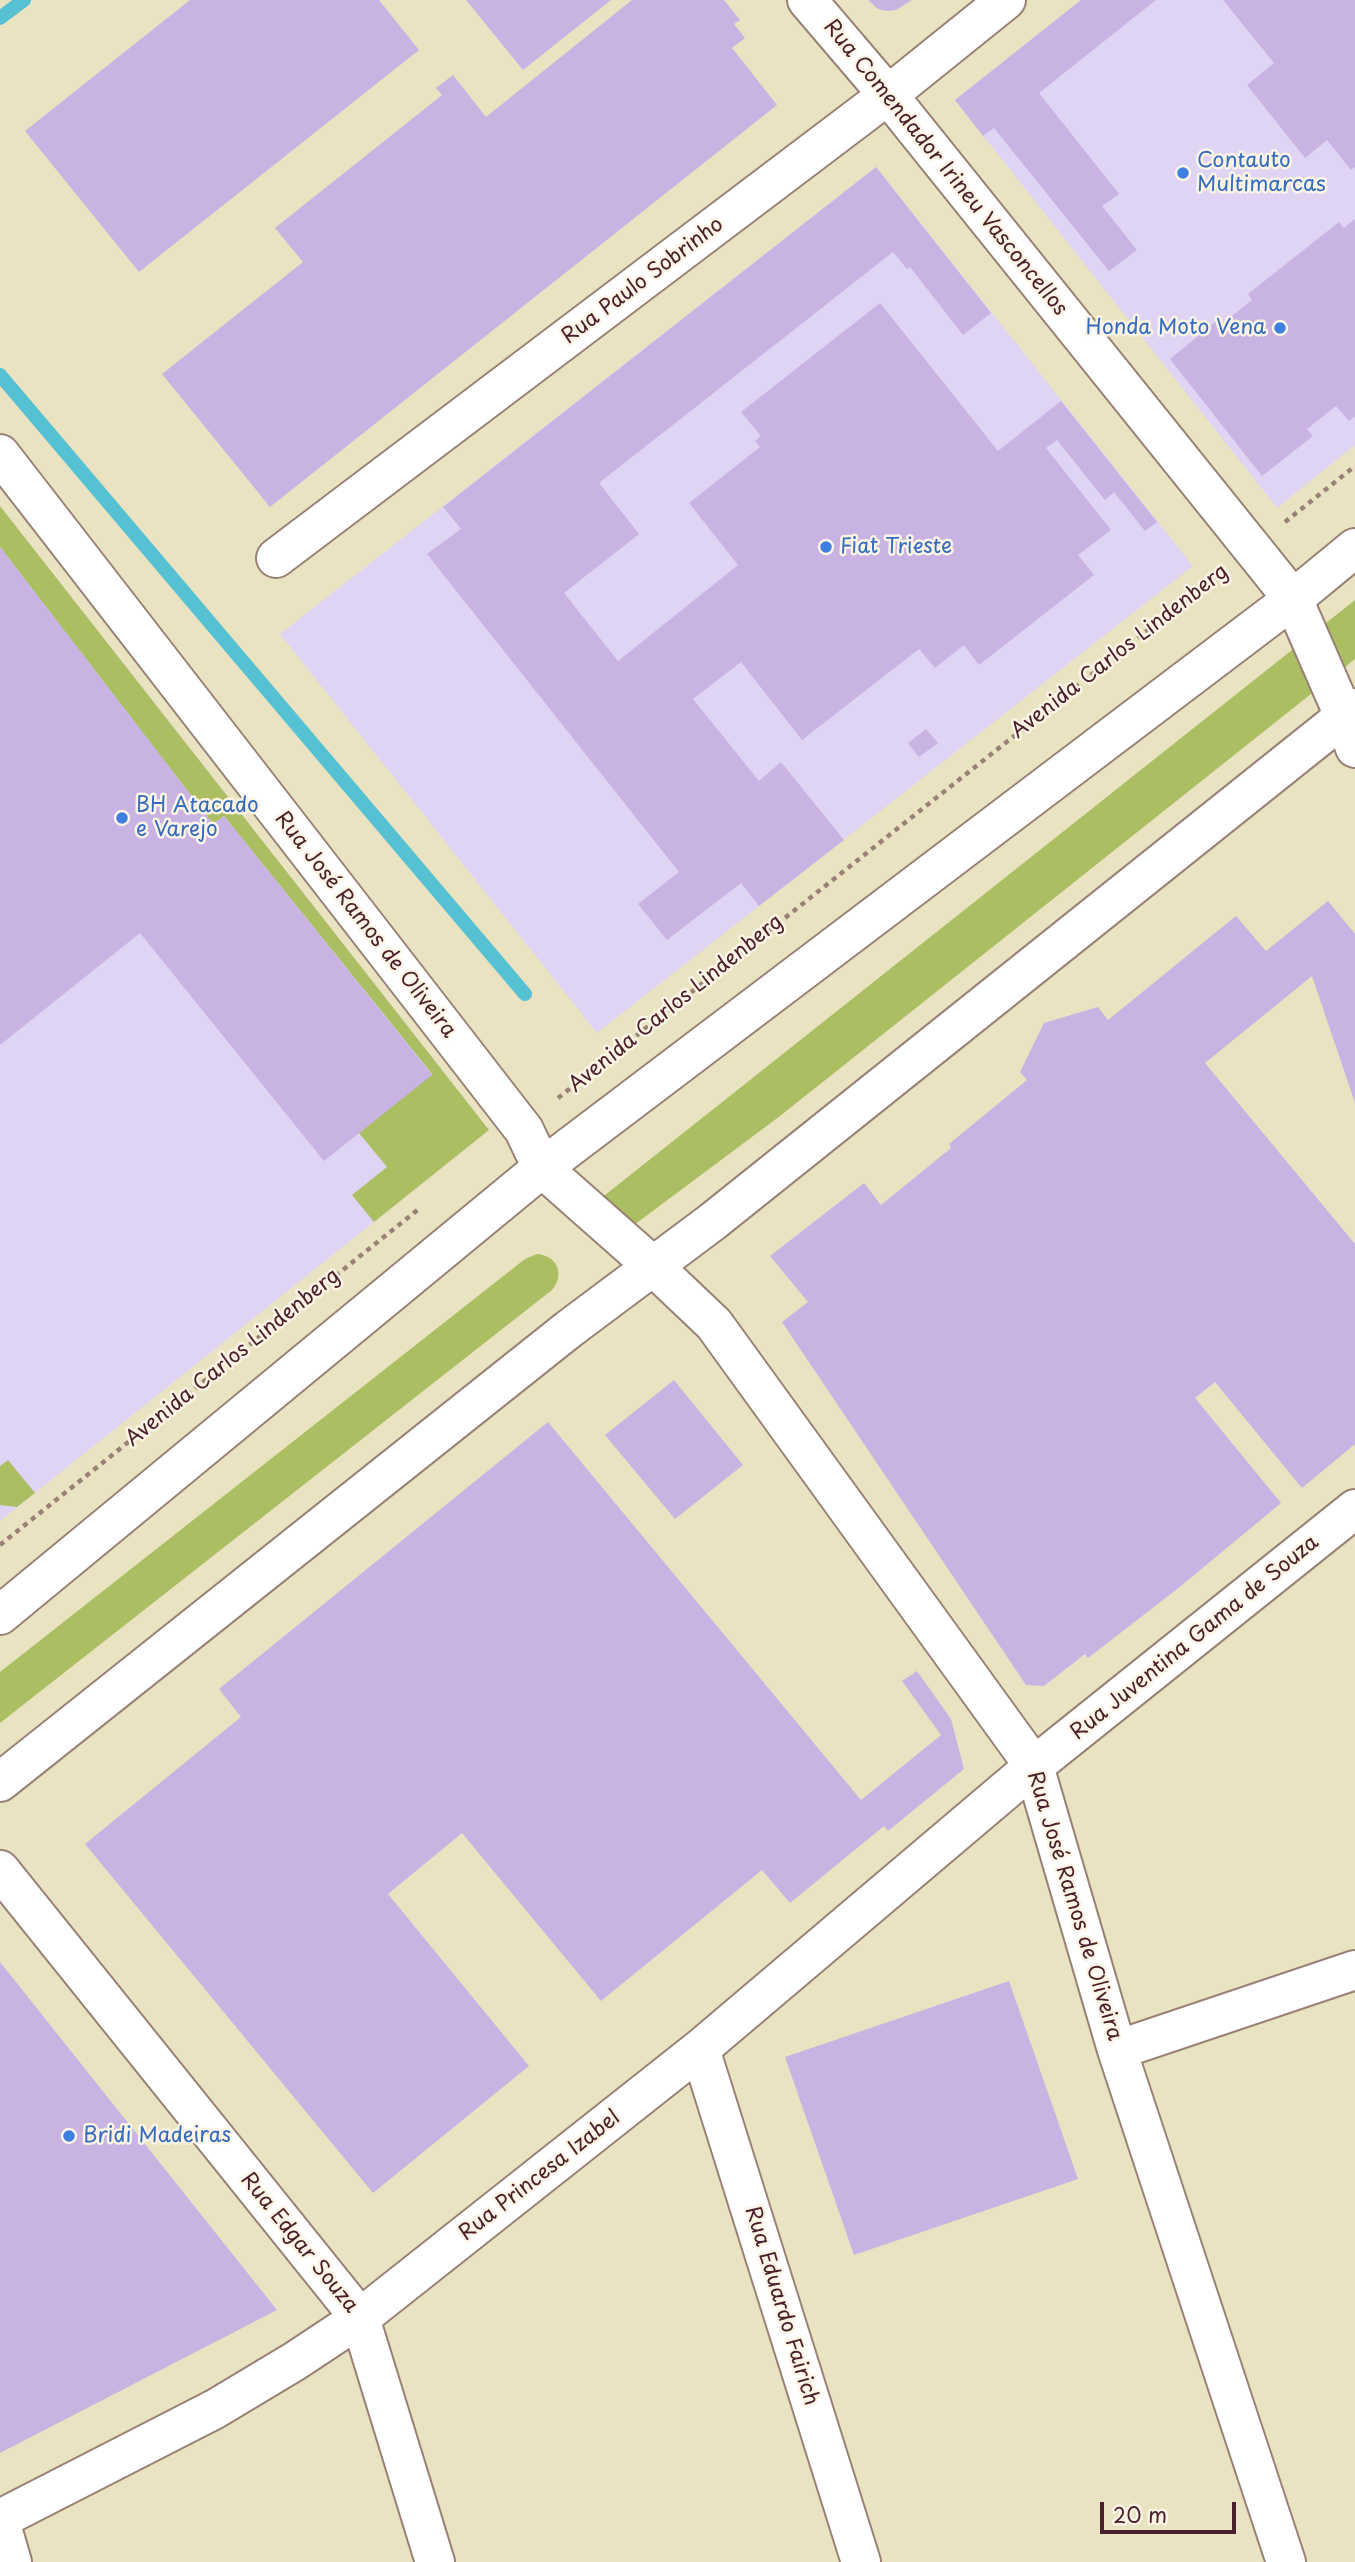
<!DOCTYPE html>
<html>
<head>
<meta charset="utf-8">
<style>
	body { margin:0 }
	#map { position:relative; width:1355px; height:2562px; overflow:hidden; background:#e9e3c2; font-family:"Playpen Sans",sans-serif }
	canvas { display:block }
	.scale { position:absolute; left:1100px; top:2502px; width:136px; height:32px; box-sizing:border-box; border:4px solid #4a1f2b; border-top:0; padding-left:9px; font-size:21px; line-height:24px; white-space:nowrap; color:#4a1f2b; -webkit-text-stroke:5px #fcf5e5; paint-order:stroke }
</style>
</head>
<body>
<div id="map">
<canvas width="1355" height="2562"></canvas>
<div class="scale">20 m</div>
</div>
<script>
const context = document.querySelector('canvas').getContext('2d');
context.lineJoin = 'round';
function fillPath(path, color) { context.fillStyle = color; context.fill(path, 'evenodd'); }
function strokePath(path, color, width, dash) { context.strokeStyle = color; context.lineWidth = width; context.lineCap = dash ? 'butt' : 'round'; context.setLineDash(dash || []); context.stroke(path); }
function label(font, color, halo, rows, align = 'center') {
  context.font = font + ' "Playpen Sans",sans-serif'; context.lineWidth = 5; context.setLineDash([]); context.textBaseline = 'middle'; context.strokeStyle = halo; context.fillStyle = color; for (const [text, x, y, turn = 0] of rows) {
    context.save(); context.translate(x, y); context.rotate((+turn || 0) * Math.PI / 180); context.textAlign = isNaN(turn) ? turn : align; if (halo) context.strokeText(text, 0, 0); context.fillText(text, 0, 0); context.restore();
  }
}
const built = new Path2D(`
	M1081,0H1355V445L1277,508L955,100Z
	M876,167L1193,566L597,1033L280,634Z
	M0,506L489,1130L0,1521Z`);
const green = new Path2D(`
	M0,506L489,1130L374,1222L352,1195L387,1167L359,1133L432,1074L224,816L213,824L0,547Z
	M1355,600V659L780,1116L634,1225L595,1203Z
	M537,1254C558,1256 565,1275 552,1290L0,1723V1672L525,1259Z
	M8,1460L35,1493L17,1507L0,1505V1466Z`);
const stream = new Path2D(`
	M0,18L24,0
	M0,375L525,994`);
const building = new Path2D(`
	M190,0H379L419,50L139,272L25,131Z
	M466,0H611L523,70Z
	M632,0H724L740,20L734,24L745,38L732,48L777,105L270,507L162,374L303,262L275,228L442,95L436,88L453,75L486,117Z
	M868,0H912L896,10L887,11L878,9Z
	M1081,0H1156L1039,93L1119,194L1102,206L1137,250L1109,271L994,128L983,136L955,100Z
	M1223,0H1355V167L1351,170L1327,140L1305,158L1247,85L1274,63Z
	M876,167L991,313L963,335L910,267L907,269L893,252L599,483L639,534L564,593L618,661L738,565L689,503L760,447L755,441L761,436L741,412L880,303L998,451L1061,401L1157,522L1145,531L1114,492L1105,500L1057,440L1046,448L1111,530L1078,555L1094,575L979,665L964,645L935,668L919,649L802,740L741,662L693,699L759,781L781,762L844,840L759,906L741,883L667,940L638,904L679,872L427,554L461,529L443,507Z
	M1355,219V416L1349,421L1336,406L1307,429L1313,436L1262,476L1170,359L1219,319L1223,323L1252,300L1248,294L1339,222L1344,228Z
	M0,547L213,824L224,816L432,1075L324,1161L140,933L0,1045Z
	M926,729L938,743L919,757L908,743Z
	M1328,901L1355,934V1103L1312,976L1205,1063L1355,1244V1444L1302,1488L1215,1382L1195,1398L1281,1503L1181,1586L1088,1658L1085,1654L1044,1686L1026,1685L782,1322L808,1302L770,1256L864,1183L881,1205L951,1148L949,1144L1027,1080L1020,1072L1044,1023L1098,1007L1108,1020L1236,916L1266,951Z
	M674,1380L743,1465L675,1519L605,1435Z
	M548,1422L861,1800L941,1735L902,1681L917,1671L951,1719L964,1769L888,1831L884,1826L790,1903L762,1870L601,2001L462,1833L388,1894L529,2066L373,2193L85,1844L241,1717L219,1689Z
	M0,1962L277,2310L0,2453Z
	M1009,1981L1078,2179L854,2255L785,2057Z`);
const path = new Path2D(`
	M1285,522L1355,466
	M558,1098L1217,575
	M0,1545L420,1208`);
const minor = new Path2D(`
	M807,0L888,95L1293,599L1344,716L1355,748
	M0,454L524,1130L542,1168
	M276,558L888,95L1006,0
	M654,1267L714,1324L1034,1766L1117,2050L1286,2562
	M0,1870L360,2318L435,2562
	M700,2049L861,2562
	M1117,2050L1355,1970
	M0,2519L215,2409L295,2361L360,2318L700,2049L1034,1766L1355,1509
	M0,2521L12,2562`);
const major = new Path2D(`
	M542,1168L654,1267
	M0,1615L542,1168L1293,599L1355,548
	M0,1782L569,1329L712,1222L1355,708`);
const markers = [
	[1183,173,7,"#3f7fe0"],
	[1280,328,7,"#3f7fe0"],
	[826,547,7,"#3f7fe0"],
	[122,818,7,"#3f7fe0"],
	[69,2136,7,"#3f7fe0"]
];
const shopNames = [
	["Contauto",1197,161],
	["Multimarcas",1197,185],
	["Honda Moto Vena",1266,328,"right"],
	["Fiat Trieste",840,547],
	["BH Atacado",136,806],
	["e Varejo",136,830],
	["Bridi Madeiras",83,2136]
];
const streetNames = [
	["Rua Comendador Irineu Vasconcellos",945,168,51],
	["Rua Paulo Sobrinho",643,281,-37],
	["Avenida Carlos Lindenberg",1120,652,-38],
	["Rua José Ramos de Oliveira",365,925,52],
	["Avenida Carlos Lindenberg",676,1004,-39],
	["Avenida Carlos Lindenberg",233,1358,-39],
	["Rua Juventina Gama de Souza",1195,1638,-39],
	["Rua José Ramos de Oliveira",1074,1906,73],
	["Rua Princesa Izabel",540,2176,-38],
	["Rua Edgar Souza",299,2243,51],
	["Rua Eduardo Fairich",781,2306,73]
];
fillPath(built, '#e0d4f4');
fillPath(green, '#abbe62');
strokePath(stream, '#56c1d2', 14);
fillPath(building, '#c8b3e3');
strokePath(minor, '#9a8176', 42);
strokePath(major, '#9a8176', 42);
strokePath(path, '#9a8176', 4.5, [5, 5]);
strokePath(minor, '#fff', 38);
strokePath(major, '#fff', 38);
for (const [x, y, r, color] of markers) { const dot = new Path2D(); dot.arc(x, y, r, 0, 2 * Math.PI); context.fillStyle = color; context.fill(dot); strokePath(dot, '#fcf5e5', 2.5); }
label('21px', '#366cbe', '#fcf5e5', shopNames, 'left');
label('21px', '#4a1f2b', '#fcf5e5', streetNames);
</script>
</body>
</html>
